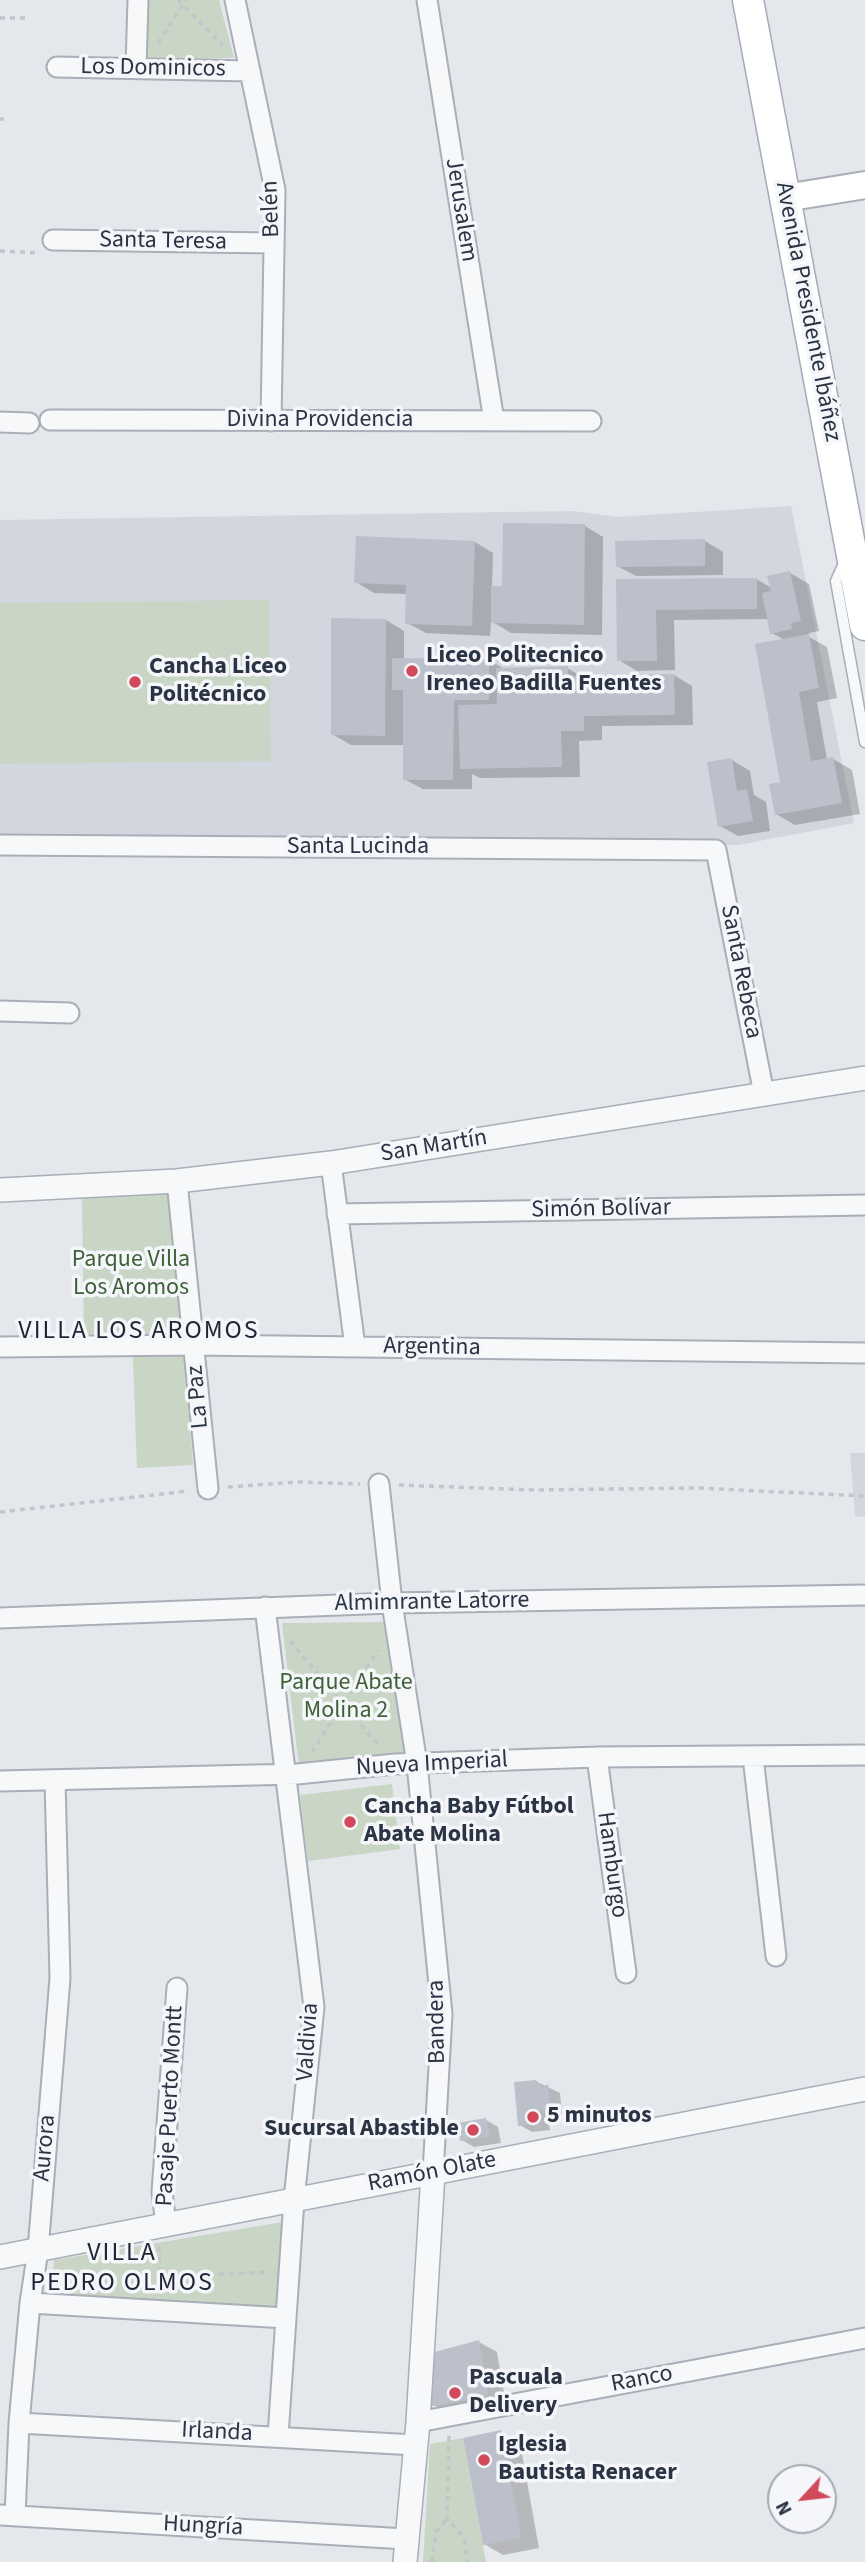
<!DOCTYPE html>
<html>
<head>
<meta charset="utf-8">
<style>
	body { margin:0 }
	#map { position:relative; width:865px; height:2562px; overflow:hidden; background:#e4e7ec; font-family:"Source Sans 3",sans-serif }
	canvas { display:block }
	.north { position:absolute; left:767px; top:2464px; width:70px; height:70px; box-sizing:border-box; background:#f4f6f9; border:2px solid #a4a8b1; border-radius:50%; rotate:243deg; font-size:19px; font-weight:700; line-height:28px; text-align:center; color:#2b3445 }
	.north::after { content:''; display:block; margin:auto; width:24px; height:32px; background:#d1495b; clip-path:polygon(50% 0,100% 100%,50% 72%,0 100%) }
</style>
</head>
<body>
<div id="map">
<canvas width="865" height="2562"></canvas>
<div class="north">N</div>
</div>
<script>
const context = document.querySelector('canvas').getContext('2d');
context.lineJoin = 'round';
function fillPath(path, color) { context.fillStyle = color; context.fill(path, 'evenodd'); }
function strokePath(path, color, width, dash) { context.strokeStyle = color; context.lineWidth = width; context.lineCap = dash ? 'butt' : 'round'; context.setLineDash(dash || []); context.stroke(path); }
function label(font, color, halo, rows, align = 'center') {
  context.font = font + ' "Source Sans 3",sans-serif'; context.lineWidth = 7; context.setLineDash([]); context.textBaseline = 'middle'; context.strokeStyle = halo; context.fillStyle = color; for (const [text, x, y, turn = 0] of rows) {
    context.save(); context.translate(x, y); context.rotate((+turn || 0) * Math.PI / 180); context.textAlign = isNaN(turn) ? turn : align; if (halo) context.strokeText(text, 0, 0); context.fillText(text, 0, 0); context.restore();
  }
}
const built = new Path2D(`
	M791,506L854,823L738,845L0,838V520L573,511L617,517Z
	M850,1453H865V1517L855,1516Z`);
const green = new Path2D(`
	M148,0H219L234,58L148,59Z
	M269,600L271,761L0,764V603Z
	M172,1190L193,1465L137,1468L132,1334L84,1335L82,1199Z
	M390,1622L411,1762L299,1767L282,1623Z
	M392,1784L400,1849L308,1861L300,1795Z
	M283,2222L280,2315L51,2301L54,2260Z
	M463,2438L486,2562H423L430,2444Z`);
const shadow = new Path2D(`
	M585,526L603,537L602,635L511,633L491,621L490,636L426,633L407,623L408,594L374,593L356,582L475,542L493,553L492,588H504Z
	M705,541L723,552V575L636,576L617,566Z
	M790,573L809,584L819,631L809,633V637L827,647L837,698L817,702L827,760L833,759L852,770L860,814L795,825L776,814L782,783L785,640L772,633L769,619L674,620L675,670L637,671L619,660L618,581L756,579L772,588Z
	M386,620L404,631V660H489L504,669L567,668L583,677L674,675L692,686L693,725L602,726V740L579,741L580,777L480,778L472,774V789H423L404,779V745H351L332,734Z
	M732,760L750,771L754,795L766,802L770,831L738,836L720,826Z
	M535,2081L560,2093L562,2116L548,2117L550,2130L532,2132L520,2125Z
	M486,2120L498,2127L501,2143L474,2147L462,2140Z
	M479,2342L497,2352L506,2405L452,2416L434,2405Z
	M501,2432L520,2443L539,2548L503,2555L484,2544Z`);
const building = new Path2D(`
	M503,523L585,524L584,625L491,623V586H502Z
	M356,536L475,541L472,626L405,624L406,585L354,583Z
	M705,539V566L616,567L615,541Z
	M790,571L801,621L791,623L792,629L770,634L762,593L771,591L767,576Z
	M757,578V609L656,610L657,661H617L616,579Z
	M331,618L386,619L385,736L331,735Z
	M809,634L819,688L799,692L811,761L833,757L842,803L775,815L769,784L780,782L755,644Z
	M392,658L489,659V700H454L453,780H403V690H392Z
	M568,666V676L674,674L675,715L584,716V731H561L562,767L460,769L458,705L497,704L496,668Z
	M732,758L737,791L747,789L753,821L718,827L707,762Z
	M536,2080L542,2087L548,2084L550,2110L537,2111L538,2124L518,2126L514,2082Z
	M486,2118L490,2136L460,2141L457,2123Z
	M479,2340L488,2395L432,2406L431,2353Z
	M501,2430L521,2538L483,2545L463,2438Z`);
const path = new Path2D(`
	M178,0L223,46
	M0,18H25
	M158,43L186,0
	M0,119H4
	M0,251L40,253
	M399,1485L534,1490L697,1488L865,1496
	M228,1487L298,1482L360,1484
	M0,1512L189,1491
	M290,1641L380,1747
	M312,1752L378,1650
	M159,2247L160,2291
	M159,2277L269,2272
	M449,2436L447,2519L464,2537L467,2562
	M432,2562L436,2532L447,2519`);
const service = new Path2D(`
	M845,561L836,581L865,742`);
const minor = new Path2D(`
	M235,0L275,190L271,421
	M427,0L494,421
	M57,67L250,71
	M136,68L138,0
	M53,240L273,243
	M50,420L591,421
	M0,422L29,423
	M0,845L716,850L764,1094
	M0,1011L69,1013
	M331,1163L355,1347
	M177,1181L208,1489
	M337,1214L865,1205
	M0,1347L194,1345L865,1353
	M379,1484L392,1603L417,1764L442,2014L433,2173
	M265,1607L314,2007L294,2200L278,2436
	M0,1618L392,1603L865,1595
	M597,1757L626,1973
	M753,1757L776,1956
	M0,1781L297,1774L395,1764L597,1757L865,1755
	M166,2225L162,2192L177,1988
	M30,2303L286,2318
	M418,2422L865,2338
	M19,2423L415,2445
	M0,2515L406,2539
	M15,2516L19,2423L30,2303L38,2250L60,1978L55,1780`);
const tertiary = new Path2D(`
	M0,1190L177,1181L331,1163L865,1078
	M0,2257L865,2089
	M405,2562L418,2422L433,2173`);
const secondary = new Path2D(`
	M785,198L865,185`);
const primary = new Path2D(`
	M748,0L865,625`);
const markers = [
	[412,671,7,"#d1495b"],
	[135,682,7,"#d1495b"],
	[350,1822,7,"#d1495b"],
	[533,2117,7,"#d1495b"],
	[473,2130,7,"#d1495b"],
	[455,2393,7,"#d1495b"],
	[484,2460,7,"#d1495b"]
];
const streetNames = [
	["Los Dominicos",153,69,1],
	["Belén",272,209,-92],
	["Jerusalem",460,210,81],
	["Santa Teresa",163,242,1],
	["Avenida Presidente Ibáñez",807,312,79],
	["Divina Providencia",320,421],
	["Santa Lucinda",358,848],
	["Santa Rebeca",740,972,79],
	["San Martín",434,1147,-9],
	["Simón Bolívar",601,1210,-1],
	["Argentina",432,1348,1],
	["La Paz",199,1397,-95],
	["Almimrante Latorre",432,1603,-1],
	["Nueva Imperial",432,1765,-3],
	["Hamburgo",611,1865,82],
	["Bandera",438,2022,-91],
	["Valdivia",309,2042,-86],
	["Pasaje Puerto Montt",171,2106,-87],
	["Aurora",46,2148,-85],
	["Ramón Olate",432,2173,-11],
	["Ranco",642,2380,-11],
	["Irlanda",217,2433,3],
	["Hungría",203,2527,3]
];
const poiNames = [
	["Liceo Politecnico",426,657],
	["Ireneo Badilla Fuentes",426,685],
	["Cancha Liceo",149,668],
	["Politécnico",149,696],
	["Cancha Baby Fútbol",364,1808],
	["Abate Molina",364,1836],
	["5 minutos",547,2117],
	["Sucursal Abastible",459,2130,"right"],
	["Pascuala",469,2379],
	["Delivery",469,2407],
	["Iglesia",498,2446],
	["Bautista Renacer",498,2474]
];
const parkNames = [
	["Parque Villa",131,1261],
	["Los Aromos",131,1289],
	["Parque Abate",346,1684],
	["Molina 2",346,1712]
];
const neighbourhoodNames = [
	["VILLA LOS AROMOS",139,1332],
	["VILLA",122,2254],
	["PEDRO OLMOS",122,2284]
];
fillPath(built, '#d2d6de');
fillPath(green, '#c9d6c5');
fillPath(shadow, '#0003');
fillPath(building, '#bbc0ca');
strokePath(service, '#a9aeb7', 13);
strokePath(minor, '#a9aeb7', 23);
strokePath(tertiary, '#a9aeb7', 26);
strokePath(secondary, '#a9aeb7', 30);
strokePath(primary, '#a3abb8', 33);
strokePath(path, '#c2c5cb', 3.5, [5, 5]);
strokePath(service, '#f7f8fa', 10);
strokePath(minor, '#f7f8fa', 19);
strokePath(tertiary, '#f7f8fa', 23);
strokePath(secondary, '#fff', 26);
strokePath(primary, '#fff', 30);
for (const [x, y, r, color] of markers) { const dot = new Path2D(); dot.arc(x, y, r, 0, 2 * Math.PI); context.fillStyle = color; context.fill(dot); strokePath(dot, '#f4f6f9', 2.5); }
label('24px', '#2b3445', '#f4f6f9', streetNames);
label('bold 24px', '#2b3445', '#f4f6f9', poiNames, 'left');
label('24px', '#3f6138', '#f4f6f9', parkNames);
context.letterSpacing = '2px';
label('26px', '#1d2536', '#f4f6f9', neighbourhoodNames);
context.letterSpacing = '0px';
</script>
</body>
</html>
